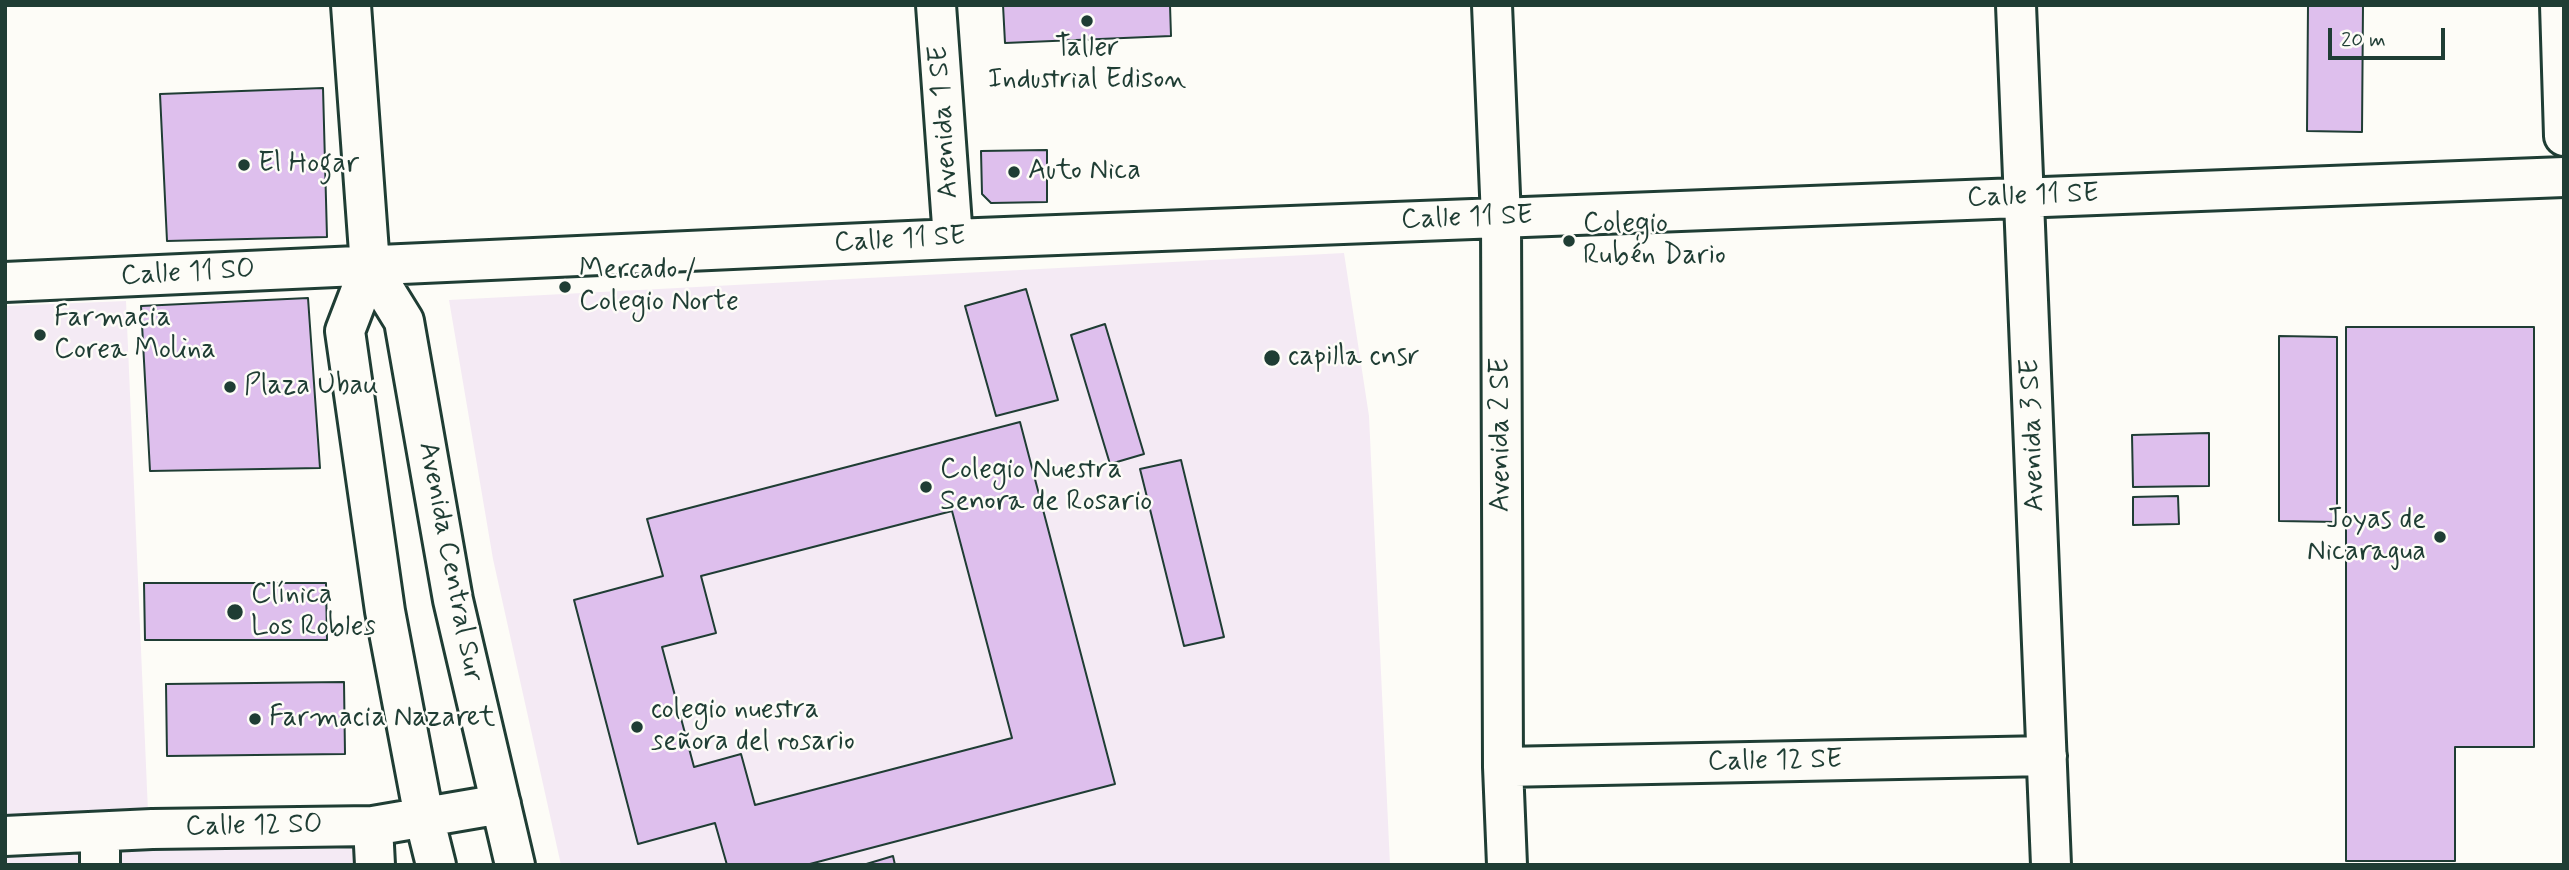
<!DOCTYPE html>
<html>
<head>
<meta charset="utf-8">
<style>
	body { margin:0 }
	#map { position:relative; width:2569px; height:870px; overflow:hidden; background:#fdfcf7; font-family:Mynerve,sans-serif }
	canvas { display:block }
	.frame { position:absolute; inset:0; border:7px solid #1f3d34; pointer-events:none }
	.scale { position:absolute; left:2328px; top:28px; width:117px; height:32px; box-sizing:border-box; border:4px solid #1f3d34; border-top:0; padding-left:9px; font-size:21px; line-height:24px; white-space:nowrap; color:#1f3d34; -webkit-text-stroke:5px #fdfcf7; paint-order:stroke }
</style>
</head>
<body>
<div id="map">
<canvas width="2569" height="870"></canvas>
<div class="frame"></div>
<div class="scale">20 m</div>
</div>
<script>
const context = document.querySelector('canvas').getContext('2d');
context.lineJoin = 'round';
function fillPath(path, color) { context.fillStyle = color; context.fill(path, 'evenodd'); }
function strokePath(path, color, width, dash) { context.strokeStyle = color; context.lineWidth = width; context.lineCap = dash ? 'butt' : 'round'; context.setLineDash(dash || []); context.stroke(path); }
function label(font, color, halo, rows, align = 'center') {
  context.font = font + ' Mynerve,sans-serif'; context.lineWidth = 5; context.setLineDash([]); context.textBaseline = 'middle'; context.strokeStyle = halo; context.fillStyle = color; for (const [text, x, y, turn = 0] of rows) {
    context.save(); context.translate(x, y); context.rotate((+turn || 0) * Math.PI / 180); context.textAlign = isNaN(turn) ? turn : align; if (halo) context.strokeText(text, 0, 0); context.fillText(text, 0, 0); context.restore();
  }
}
const built = new Path2D(`
	M1344,253L1369,416L1390,865H561L493,559L449,300Z
	M126,301L148,812L359,811L362,865H5V306Z`);
const building = new Path2D(`
	M1003,5H1170L1171,36L1005,43Z
	M2308,5H2363L2362,132L2307,131Z
	M323,88L327,237L167,241L160,94Z
	M1047,150V202L991,203L982,194L981,151Z
	M1026,289L1058,400L996,416L965,306Z
	M308,298L320,468L150,471L141,306Z
	M1105,324L1144,454L1110,464L1071,335Z
	M2346,327H2534V747H2455V861H2346Z
	M2279,336L2337,337V522L2279,521Z
	M1020,422L1115,784L806,865H727L715,823L638,844L574,600L663,576L647,519ZM952,511L1012,738L755,805L741,754L694,767L662,647L716,633L701,576Z
	M2209,433V486L2133,487L2132,435Z
	M1181,460L1224,637L1184,646L1140,469Z
	M2178,496L2179,524L2133,525V497Z
	M144,583H326L327,640H145Z
	M344,682L345,754L167,756L166,684Z
	M893,856L895,865H863Z`);
const minor = new Path2D(`
	M351,5L370,266L345,331L385,611L424,817L436,865
	M936,5L953,239
	M1492,5L1501,218L1503,767L1507,865
	M2016,5L2051,865
	M2560,5L2564,136
	M370,266L404,321L453,600L515,865
	M5,282L953,239L2564,177
	M1503,767L2047,756
	M373,826L375,865
	M100,832V865
	M5,836L152,829L373,826L501,804`);
const markers = [
	[1087,21,7,"#1f3d34"],
	[244,165,7,"#1f3d34"],
	[1014,172,7,"#1f3d34"],
	[1569,241,7,"#1f3d34"],
	[565,287,7,"#1f3d34"],
	[40,335,7,"#1f3d34"],
	[1272,358,9,"#1f3d34"],
	[230,387,7,"#1f3d34"],
	[926,487,7,"#1f3d34"],
	[2440,537,7,"#1f3d34"],
	[235,612,9,"#1f3d34"],
	[255,719,7,"#1f3d34"],
	[637,727,7,"#1f3d34"]
];
const poiNames = [
	["Taller",1087,49,"center"],
	["Industrial Edison",1087,81,"center"],
	["El Hogar",258,165],
	["Auto Nica",1028,172],
	["Colegio",1583,225],
	["Rubén Dario",1583,257],
	["Mercado /",579,271],
	["Colegio Norte",579,303],
	["Farmacia",54,319],
	["Corea Molina",54,351],
	["capilla cnsr",1288,358],
	["Plaza Ubau",244,387],
	["Colegio Nuestra",940,471],
	["Senora de Rosario",940,503],
	["Joyas de",2426,521,"right"],
	["Nicaragua",2426,553,"right"],
	["Clínica",251,596],
	["Los Robles",251,628],
	["colegio nuestra",651,711],
	["señora del rosario",651,743],
	["Farmacia Nazaret",269,719]
];
const streetNames = [
	["Avenida 1 SE",945,122,-94],
	["Calle 11 SE",2033,197,-2],
	["Calle 11 SE",1467,219,-2],
	["Calle 11 SE",900,241,-3],
	["Calle 11 SO",188,274,-3],
	["Avenida 2 SE",1502,435,-90],
	["Avenida 3 SE",2034,435,-92],
	["Avenida Central Sur",449,562,79],
	["Calle 12 SE",1775,762,-1],
	["Calle 12 SO",254,827,-1]
];
fillPath(built, '#f4eaf4');
fillPath(building, '#debfed');
strokePath(building, '#1f3d34', 2);
strokePath(minor, '#1f3d34', 44);
strokePath(minor, '#fdfcf7', 38);
for (const [x, y, r, color] of markers) { const dot = new Path2D(); dot.arc(x, y, r, 0, 2 * Math.PI); context.fillStyle = color; context.fill(dot); strokePath(dot, '#fdfcf7', 2.5); }
label('28px', '#1f3d34', '#fdfcf7', poiNames, 'left');
label('28px', '#1f3d34', '#fdfcf7', streetNames);
</script>
</body>
</html>
